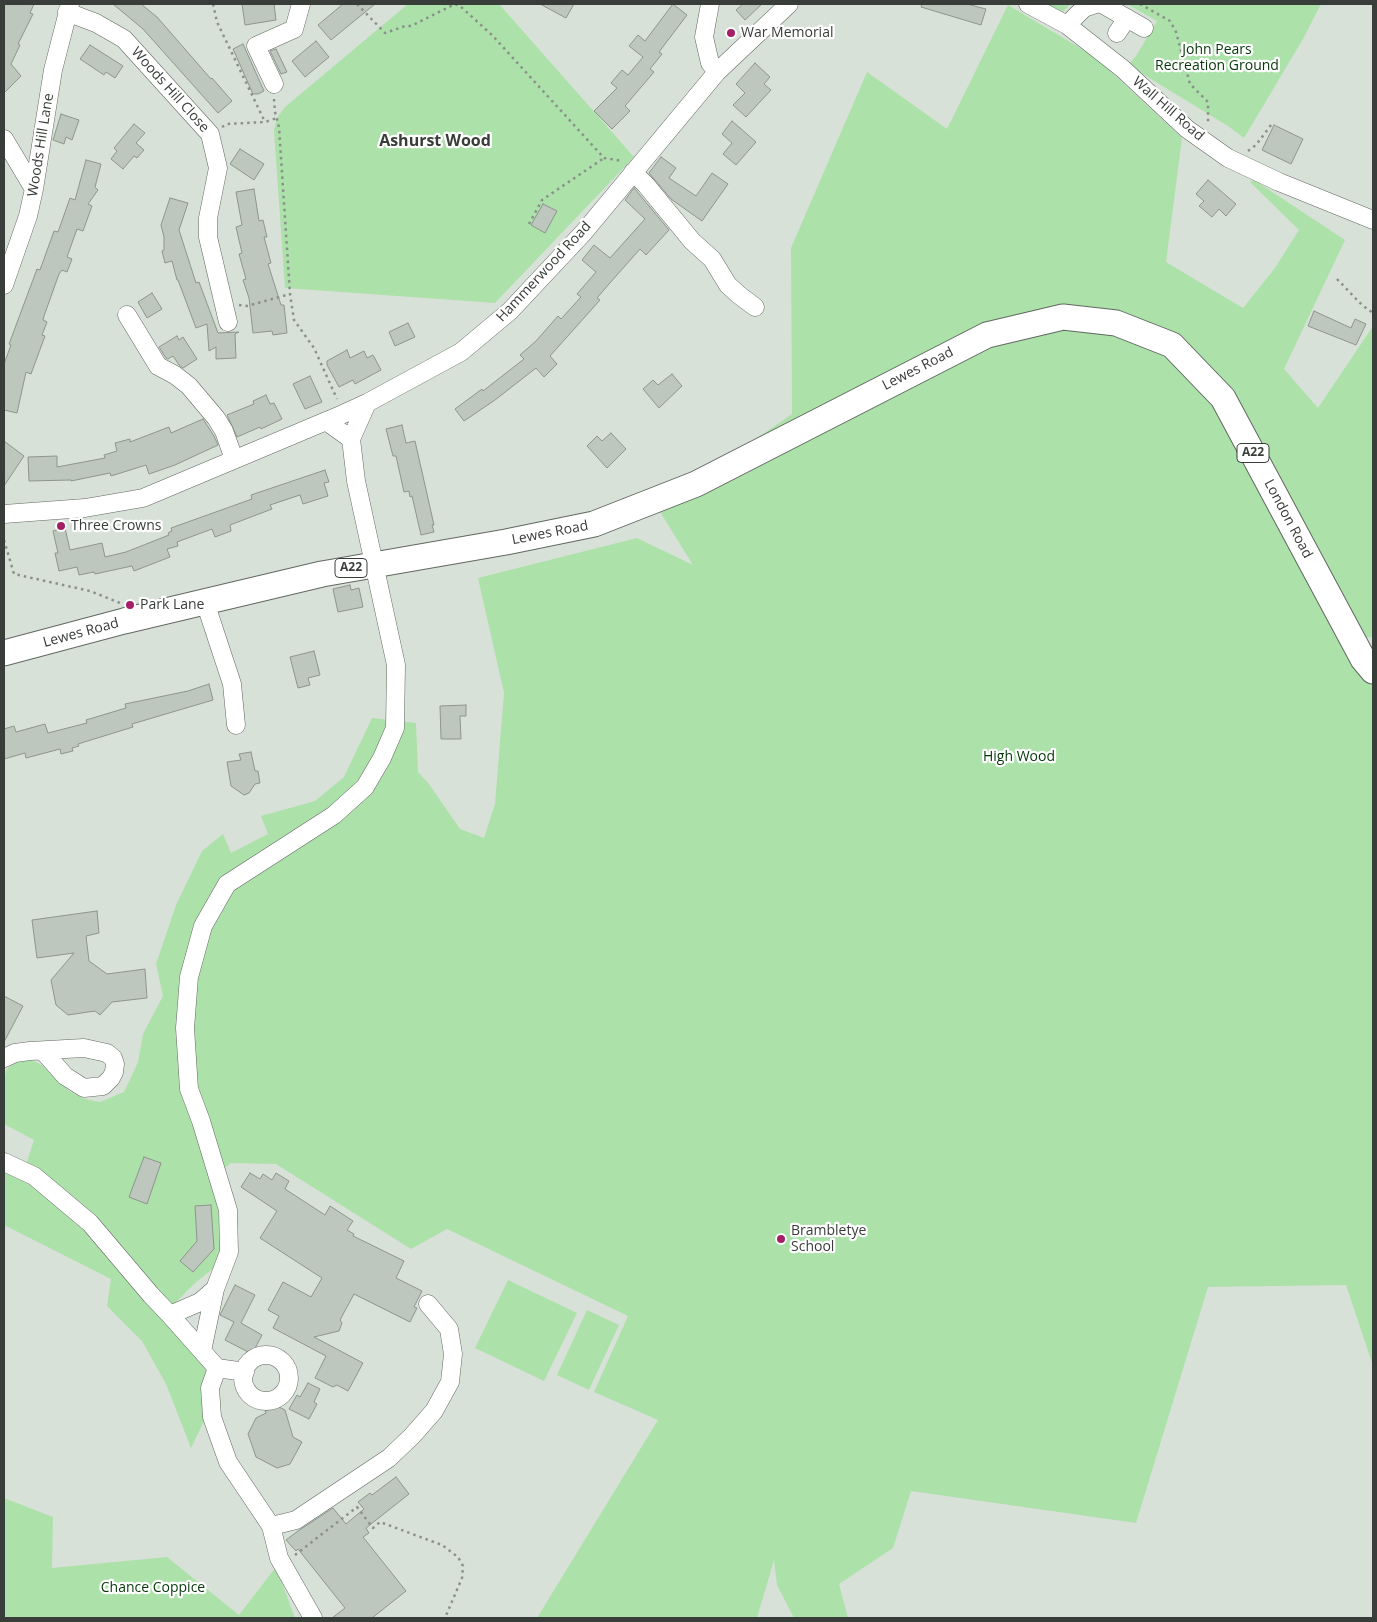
<!DOCTYPE html>
<style>
body{margin:0}
#map{position:relative;width:1377px;height:1622px;overflow:hidden;background:#d8e1d8;font-family:"Open Sans",sans-serif}
canvas{display:block}
.frame{position:absolute;inset:0;border:5px solid #393d39;pointer-events:none}
</style>
<div id="map">
<canvas width="1377" height="1622"></canvas>
<div class="frame"></div>
</div>
<script>
const c = document.querySelector('canvas').getContext('2d');
c.lineJoin = 'round';
function fill(path, color) {
  c.fillStyle = color;
  c.fill(path, 'evenodd');
}
function shape(rows) {
  const path = new Path2D();
  for (const r of rows) {
    if (r.length === 3) {
      path.moveTo(r[0] + r[2], r[1]);
      path.arc(r[0], r[1], r[2], 0, 2 * Math.PI);
      continue;
    }
    path.moveTo(r[0], r[1]);
    for (let i = 2; i < r.length; i += 2) path.lineTo(r[i], r[i + 1]);
  }
  return path;
}
function strokePath(path, color, width, dash) {
  c.strokeStyle = color;
  c.lineWidth = width;
  c.lineCap = dash ? 'butt' : 'round';
  c.setLineDash(dash || []);
  c.stroke(path);
}
function drawText(font, color, halo, rows, align = 'center') {
  c.font = font + ' "Open Sans",sans-serif';
  c.lineWidth = 4.5;
  c.setLineDash([]);
  c.textBaseline = 'middle';
  c.strokeStyle = halo;
  c.fillStyle = color;
  for (const [text, x, y, turn = 0] of rows) {
    c.save();
    c.translate(x, y);
    c.rotate((+turn || 0) * Math.PI / 180);
    c.textAlign = isNaN(turn) ? turn : align;
    if (halo) c.strokeText(text, 0, 0);
    c.fillText(text, 0, 0);
    c.restore();
  }
}
fill(shape([
 [408,4,499,4,634,157,495,303,285,288,274,130,277,118,285,107],
 [1041,4,1070,4,1061,14],
 [1127,4,1321,4,1303,39,1244,138,1228,126,1128,65,1136,56,1157,21],
 [1008,5,1095,57,1182,138,1166,262,1243,308,1275,268,1299,230,1250,182,1254,180,1345,240,1284,369,1318,408,1373,326,1373,637,1361,638,1373,676,1373,1366,1346,1285,1208,1287,1136,1523,911,1491,893,1548,839,1584,848,1618,794,1618,777,1585,774,1560,757,1618,537,1618,658,1420,594,1392,628,1316,447,1229,411,1249,276,1164,231,1163,212,1179,224,1244,215,1267,195,1283,162,1316,207,1368,202,1391,206,1417,191,1448,166,1384,142,1341,107,1306,111,1279,4,1225,4,1172,21,1180,34,1140,4,1124,4,1084,6,1070,15,1061,29,1059,42,1065,69,1091,85,1099,100,1102,124,1092,138,1062,143,1034,163,996,156,964,176,905,202,851,223,834,231,853,268,834,261,816,315,801,344,777,372,718,416,723,418,772,429,784,460,829,484,838,495,804,504,693,478,578,637,538,693,565,657,507,792,414,791,248,867,72,947,129],
 [508,1280,577,1313,544,1381,475,1348],
 [587,1310,619,1325,589,1390,557,1375],
 [4,1498,53,1517,52,1568,167,1557,239,1615,276,1567,295,1618,4,1618]
]), '#ace1aa');
const building = shape([
 [4,4,34,4,30,13,33,14,18,44,20,45,11,64,21,76,4,93,4,4],
 [113,4,141,4,157,17,211,79,212,78,232,101,218,113,143,29,113,4],
 [242,4,274,4,276,20,245,25,242,4],
 [343,4,375,4,331,40,318,25,343,4],
 [540,4,574,4,566,18,540,4],
 [673,4,687,15,659,52,662,54,650,69,654,72,625,106,630,111,612,129,594,111,617,88,611,83,622,70,628,75,643,57,629,46,638,35,645,41,673,4],
 [743,4,762,4,745,20,736,10,743,4],
 [922,4,967,4,986,9,981,25,921,7,922,4],
 [316,41,329,57,305,77,292,61,316,41],
 [243,44,264,91,258,94,253,94,233,49,243,44],
 [90,45,123,66,115,78,106,72,104,75,80,59,90,45],
 [276,49,287,72,281,74,270,51,276,49],
 [755,63,770,77,764,84,771,90,746,117,733,105,745,93,736,84,755,63],
 [61,114,79,120,72,140,66,137,64,144,53,140,61,114],
 [732,121,756,142,736,165,723,154,732,143,722,134,732,121],
 [134,124,145,133,136,143,144,150,137,158,134,156,123,169,111,159,117,151,114,148,134,124],
 [1274,125,1303,139,1291,164,1262,150,1274,125],
 [240,149,264,164,254,180,230,164,240,149],
 [661,157,676,168,669,178,696,196,712,173,728,184,702,221,671,199,649,173,661,157],
 [86,160,101,164,95,187,98,190,88,204,92,206,83,231,77,229,67,257,72,259,67,272,62,270,59,274,44,316,43,320,47,322,42,335,45,336,31,374,26,372,17,413,4,410,4,364,11,345,9,344,37,269,40,270,54,231,58,232,70,198,75,200,86,160],
 [1208,180,1236,204,1226,216,1219,209,1212,217,1199,206,1204,201,1196,194,1208,180],
 [634,188,669,230,646,255,640,249,609,284,597,298,600,300,550,356,557,364,544,377,536,368,495,400,464,421,455,409,482,389,483,391,524,359,520,355,536,341,558,316,561,319,581,297,577,294,596,272,582,260,594,245,610,258,645,219,625,200,634,188],
 [254,189,259,221,263,220,267,237,264,237,271,263,268,264,281,305,284,305,287,333,273,335,272,331,253,333,249,298,243,280,246,279,239,254,242,253,236,227,242,225,236,192,254,189],
 [170,198,188,203,179,230,196,283,199,282,218,333,239,332,235,334,236,358,216,359,216,347,209,351,207,324,196,328,178,280,177,280,172,261,165,263,162,251,164,250,164,237,161,225,170,198],
 [543,204,557,211,545,233,531,225,543,204],
 [152,293,162,309,147,318,138,302,152,293],
 [1314,311,1351,328,1355,319,1366,324,1356,345,1308,326,1314,311],
 [408,323,415,337,395,346,389,332,408,323],
 [177,336,179,340,183,337,197,359,183,368,179,365,173,356,168,359,166,358,159,347,177,336],
 [347,350,350,358,364,351,367,358,373,355,381,370,355,384,353,380,339,387,327,365,327,361,347,350],
 [672,374,682,386,659,408,643,389,653,380,658,385,672,374],
 [310,376,322,402,305,409,293,384,310,376],
 [266,395,270,404,274,403,282,419,261,429,260,427,237,437,227,415,254,404,253,401,266,395],
 [203,419,214,436,218,445,175,465,149,474,146,465,111,476,110,473,71,481,71,480,29,481,28,457,57,456,57,467,105,458,104,455,117,451,115,443,130,439,130,442,169,427,171,433,203,419],
 [402,425,406,443,415,441,434,525,432,525,434,532,421,535,412,496,410,497,409,491,404,492,396,456,393,456,386,429,402,425],
 [611,433,626,449,607,468,587,446,597,436,602,441,611,433],
 [4,441,24,456,4,486,4,441],
 [325,470,329,482,324,483,328,496,303,504,300,495,270,505,272,509,230,525,231,531,215,537,212,529,177,542,178,546,167,549,170,557,134,571,132,566,95,574,94,572,79,575,77,567,59,571,55,553,58,553,53,531,65,528,70,550,102,543,105,557,126,552,169,535,168,533,172,531,171,528,252,499,251,495,325,470],
 [350,585,351,590,359,588,363,607,338,612,333,589,350,585],
 [314,651,320,675,308,678,310,685,298,688,290,657,314,651],
 [209,684,213,700,132,724,133,727,78,744,79,746,72,748,73,751,61,754,60,749,26,758,25,753,4,759,4,729,14,726,16,732,45,724,48,733,87,723,86,720,126,708,125,704,188,691,209,684],
 [466,705,466,716,460,716,461,739,441,739,440,706,466,705],
 [251,752,255,771,258,771,260,783,255,784,249,793,244,795,231,786,227,762,241,760,239,754,251,752],
 [97,911,99,933,86,936,89,961,107,974,145,969,147,998,112,1002,100,1015,95,1011,68,1015,56,1005,51,980,74,953,37,958,32,920,97,911],
 [4,996,23,1006,4,1042,4,996],
 [144,1157,161,1163,147,1204,129,1197,144,1157],
 [250,1173,260,1179,263,1174,272,1180,276,1173,289,1181,285,1189,325,1215,330,1206,353,1221,347,1230,354,1234,353,1236,404,1261,396,1278,422,1291,414,1307,417,1308,410,1322,354,1294,340,1320,342,1323,339,1331,314,1337,363,1363,348,1391,337,1385,333,1387,315,1378,326,1356,273,1328,279,1316,268,1310,283,1282,311,1297,322,1278,260,1238,277,1211,241,1187,250,1173],
 [211,1205,214,1249,193,1272,180,1261,197,1241,195,1206,211,1205],
 [235,1285,255,1295,241,1323,262,1335,252,1354,225,1340,234,1322,220,1315,235,1285],
 [308,1383,320,1389,314,1402,317,1404,309,1419,289,1409,297,1395,300,1397,308,1383],
 [277,1406,285,1410,293,1437,302,1442,290,1464,277,1468,256,1457,248,1434,256,1418,266,1413,265,1411,277,1406],
 [396,1477,409,1494,366,1528,369,1533,363,1537,406,1591,372,1618,332,1618,345,1608,298,1549,296,1551,286,1540,298,1531,333,1508,346,1524,364,1509,358,1502,370,1493,372,1495,396,1477]
]);
fill(building, '#bec7be');
strokePath(building, '#8d958c', 1);
const minor = shape([
 [710,4,704,37,710,63,717,72],
 [1028,4,1067,25,1123,69,1187,129,1228,158,1279,182,1373,220],
 [1102,4,1144,28],
 [67,12,96,23,124,39,210,134,218,168,208,218,208,237,228,322],
 [1067,25,1084,8,1096,4],
 [1117,33,1127,18],
 [274,84,256,46,294,29,301,4],
 [4,139,34,189],
 [633,172,646,185,692,241,712,259,728,285,739,295,755,307],
 [4,285,28,216,34,189,53,70,70,4],
 [127,315,158,366,175,375,189,386,216,418,224,431,234,459],
 [326,421,351,439,367,403],
 [4,514,85,508,143,498,343,414,367,403,461,352,510,311,584,232,717,72,789,4],
 [205,602,232,684,236,725],
 [4,1058,15,1053,30,1051,84,1048,107,1053,113,1058,115,1064,114,1072,111,1078,103,1086,84,1088,65,1076,43,1051],
 [4,1162,34,1176,90,1223,151,1295,170,1315,200,1302,215,1289,229,1252,228,1210,201,1121,189,1089,185,1028,189,977,203,926,227,884,334,815,365,787,382,758,395,728,396,665,356,481,351,439],
 [170,1315,217,1368,245,1372],
 [202,1351,215,1289],
 [266,1378,23],
 [217,1368,210,1388,212,1417,228,1462,271,1526,284,1523,296,1520,389,1458,412,1436,434,1411,450,1382,453,1354,449,1329,428,1304],
 [271,1526,279,1558,313,1618]
]);
const highway = shape([
 [4,653,124,621,322,574,506,542,594,524,696,484,987,335,1063,317,1116,323,1172,345,1223,398,1363,659,1373,671]
]);
strokePath(minor, '#616860', 19);
strokePath(highway, '#616860', 27);
strokePath(shape([
 [213,4,217,22,265,122],
 [357,4,385,33,405,26,411,26,455,4,460,6,492,35,604,158,623,161],
 [1140,4,1170,21,1176,32,1190,84,1208,102,1208,124],
 [274,99,275,112,279,127,290,294,294,320,314,348,337,399],
 [222,127,227,124,265,122,277,118],
 [1248,151,1256,145,1271,125],
 [529,224,542,200,604,158],
 [1337,279,1362,305,1373,313],
 [239,305,247,306,290,294],
 [4,540,14,574,90,591,120,603],
 [295,1555,357,1507,373,1528,380,1522,442,1545,458,1557,463,1566,462,1578,445,1618]
]), '#8a918a', 2.5, [2.5, 4]);
strokePath(minor, '#fff', 18);
strokePath(highway, '#fff', 25);
for (const [x, y, r, color] of [
 [731,33,5,"#a61e67"],
 [61,526,5,"#a61e67"],
 [130,605,5,"#a61e67"],
 [781,1239,5,"#a61e67"]
]) {
  const dot = new Path2D();
  dot.arc(x, y, r, 0, 2 * Math.PI);
  c.fillStyle = color;
  c.fill(dot);
  strokePath(dot, '#fff', 2);
}
for (const [x, y, w] of [
 [1253,453,32],
 [351,568,32]
]) {
  const box = new Path2D();
  box.roundRect(x - w / 2, y - 9.5, w, 19, 4);
  c.fillStyle = '#fff';
  c.fill(box);
  strokePath(box, '#393d39', 1);
}
drawText('bold 12px', '#393d39', null, [
 ["A22",1253,453],
 ["A22",351,568]
]);
drawText('14px', '#393d39', '#fff', [
 ["War Memorial",741,33],
 ["Three Crowns",71,526],
 ["Park Lane",140,605],
 ["Brambletye",791,1231],
 ["School",791,1247]
], 'left');
drawText('14px', '#063709', '#fff', [
 ["John Pears",1217,50],
 ["Recreation Ground",1217,66],
 ["High Wood",1019,757],
 ["Chance Coppice",153,1588]
]);
drawText('14px', '#393d39', '#fff', [
 ["Woods Hill Close",170,90,48],
 ["Wall Hill Road",1168,109,41],
 ["Woods Hill Lane",41,145,-81],
 ["Hammerwood Road",544,272,-47],
 ["Lewes Road",918,369,-27],
 ["London Road",1288,519,62],
 ["Lewes Road",550,533,-11],
 ["Lewes Road",81,633,-15]
]);
drawText('bold 16px', '#393d39', '#fff', [
 ["Ashurst Wood",435,141]
]);
</script>
